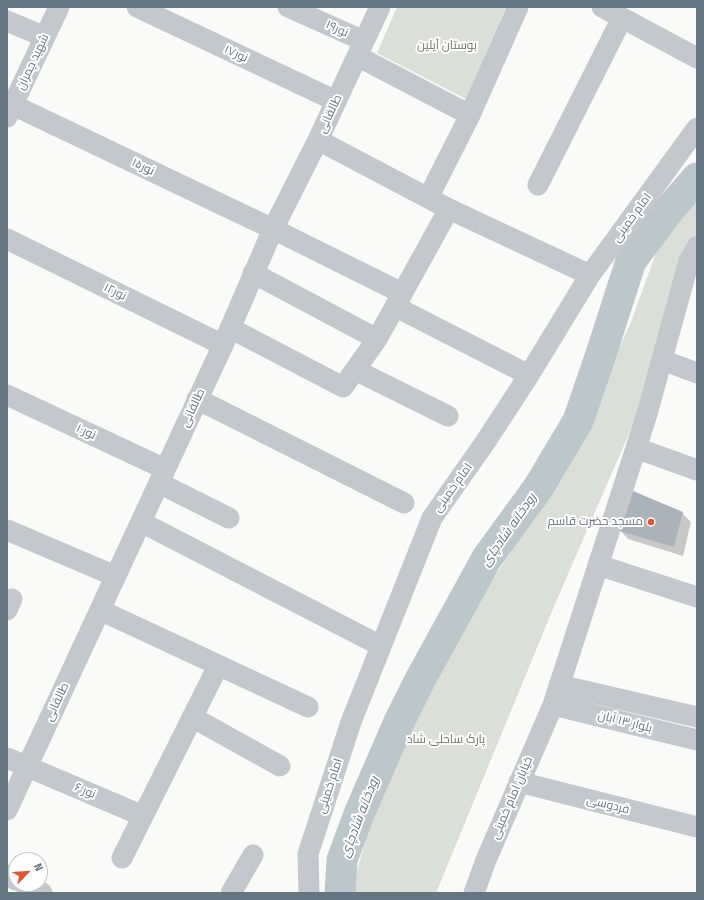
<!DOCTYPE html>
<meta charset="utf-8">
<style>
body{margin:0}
#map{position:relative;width:704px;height:900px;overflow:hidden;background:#fafaf8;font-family:"Fira Sans Condensed",sans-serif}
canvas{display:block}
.frame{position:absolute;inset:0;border:8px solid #657683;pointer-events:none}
.north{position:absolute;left:8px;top:852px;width:40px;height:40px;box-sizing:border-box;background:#fff;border:1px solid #c1c8cd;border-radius:50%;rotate:65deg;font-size:11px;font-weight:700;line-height:16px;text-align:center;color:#657683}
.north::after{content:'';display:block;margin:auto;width:14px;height:18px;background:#e4572e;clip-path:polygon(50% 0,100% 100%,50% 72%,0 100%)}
</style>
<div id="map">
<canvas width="704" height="900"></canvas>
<div class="frame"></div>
<div class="north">N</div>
</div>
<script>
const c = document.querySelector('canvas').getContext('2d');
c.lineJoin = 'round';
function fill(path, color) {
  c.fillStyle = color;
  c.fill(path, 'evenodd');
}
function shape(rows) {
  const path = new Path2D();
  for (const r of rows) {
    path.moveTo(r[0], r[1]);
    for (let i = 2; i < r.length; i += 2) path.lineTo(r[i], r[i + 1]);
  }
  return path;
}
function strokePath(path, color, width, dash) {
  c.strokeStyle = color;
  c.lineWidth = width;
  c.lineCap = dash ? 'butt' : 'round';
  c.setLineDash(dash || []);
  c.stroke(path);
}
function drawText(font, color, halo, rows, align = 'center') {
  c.font = font + ' "Fira Sans Condensed",Cairo,sans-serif';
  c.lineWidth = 4;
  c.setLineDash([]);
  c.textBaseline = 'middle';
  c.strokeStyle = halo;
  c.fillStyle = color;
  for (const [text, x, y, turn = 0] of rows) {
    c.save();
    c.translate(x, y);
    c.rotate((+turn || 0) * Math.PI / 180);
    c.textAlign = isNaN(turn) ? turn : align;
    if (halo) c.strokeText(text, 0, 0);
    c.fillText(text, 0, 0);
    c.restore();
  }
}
fill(shape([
 [397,7,506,7,466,99,377,53],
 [697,186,697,248,651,383,555,604,436,893,352,893,358,867,399,722,421,678,470,615,533,517,597,396,631,322,664,231]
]), '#dadfd7');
fill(shape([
 [682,513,691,522,683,556,628,539,620,530]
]), '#0003');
strokePath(shape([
 [340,893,342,860,359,814,399,722,421,678,487,558,538,488,578,421,600,357,631,261,669,210,697,178]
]), '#bbc7cb', 31);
fill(shape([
 [633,491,683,512,674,547,619,531]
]), '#aab3b9');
strokePath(shape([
 [137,7,336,101],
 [288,7,364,41],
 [602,7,697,58],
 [7,21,45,37],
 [357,56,470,115,518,7],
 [13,105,273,229,402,293],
 [7,117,59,7],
 [318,140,449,209,590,275],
 [538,185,622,18],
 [428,198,470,115],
 [7,239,223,345],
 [253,273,377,339],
 [396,307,529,375],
 [230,328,343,387,377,339,449,209],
 [662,360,697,373],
 [355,370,448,416],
 [7,395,165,469],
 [197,399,404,503],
 [636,448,697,470],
 [159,483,229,518],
 [141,522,381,646],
 [7,530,115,576],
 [598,565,697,597],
 [7,610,12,599],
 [100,610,308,707],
 [559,685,697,717],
 [553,705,697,740],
 [192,717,280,766],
 [7,758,143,816],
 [519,782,697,827],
 [7,810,223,345,273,229,318,140,380,7],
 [122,858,218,666],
 [7,875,16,880],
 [24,884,42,893],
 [231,893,253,855],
 [309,893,308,854,351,722,432,518,486,441,529,375,590,275,697,128],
 [474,893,486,860,553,705,647,414,689,261,697,247]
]), '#c3c8cc', 21);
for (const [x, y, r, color] of [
 [651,522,4,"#e4572e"]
]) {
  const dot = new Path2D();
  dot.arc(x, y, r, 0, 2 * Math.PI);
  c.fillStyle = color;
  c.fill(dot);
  strokePath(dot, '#fff', 1.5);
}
drawText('12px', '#657683', '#fff', [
 ["نور۱۹",337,29,24],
 ["نور۱۷",236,54,25],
 ["شهید چمران",33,62,-65],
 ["طالقانی",330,114,-65],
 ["نور۱۵",143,167,25],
 ["امام خمینی",632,218,-54],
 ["نور۱۲",115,292,26],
 ["طالقانی",193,408,-65],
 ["نور۱۰",86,432,25],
 ["امام خمینی",453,488,-54],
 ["طالقانی",57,702,-65],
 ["بلوار ۱۳ آبان",625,722,14],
 ["امام خمینی",330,786,-72],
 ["نور ۶",85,791,23],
 ["خیابان امام خمینی",512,798,-67],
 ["فردوسی",608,805,14]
]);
drawText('12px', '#687a64', '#fff', [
 ["بوستان آیلین",447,46],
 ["پارک ساحلی شاد",446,740]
]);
drawText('12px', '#657683', '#fff', [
 ["مسجد حضرت قاسم",643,522]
], 'right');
drawText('italic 13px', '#60757c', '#fff', [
 ["رودخانه شادچای",509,530,-55],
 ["رودخانه شادچای",360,817,-69]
]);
</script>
